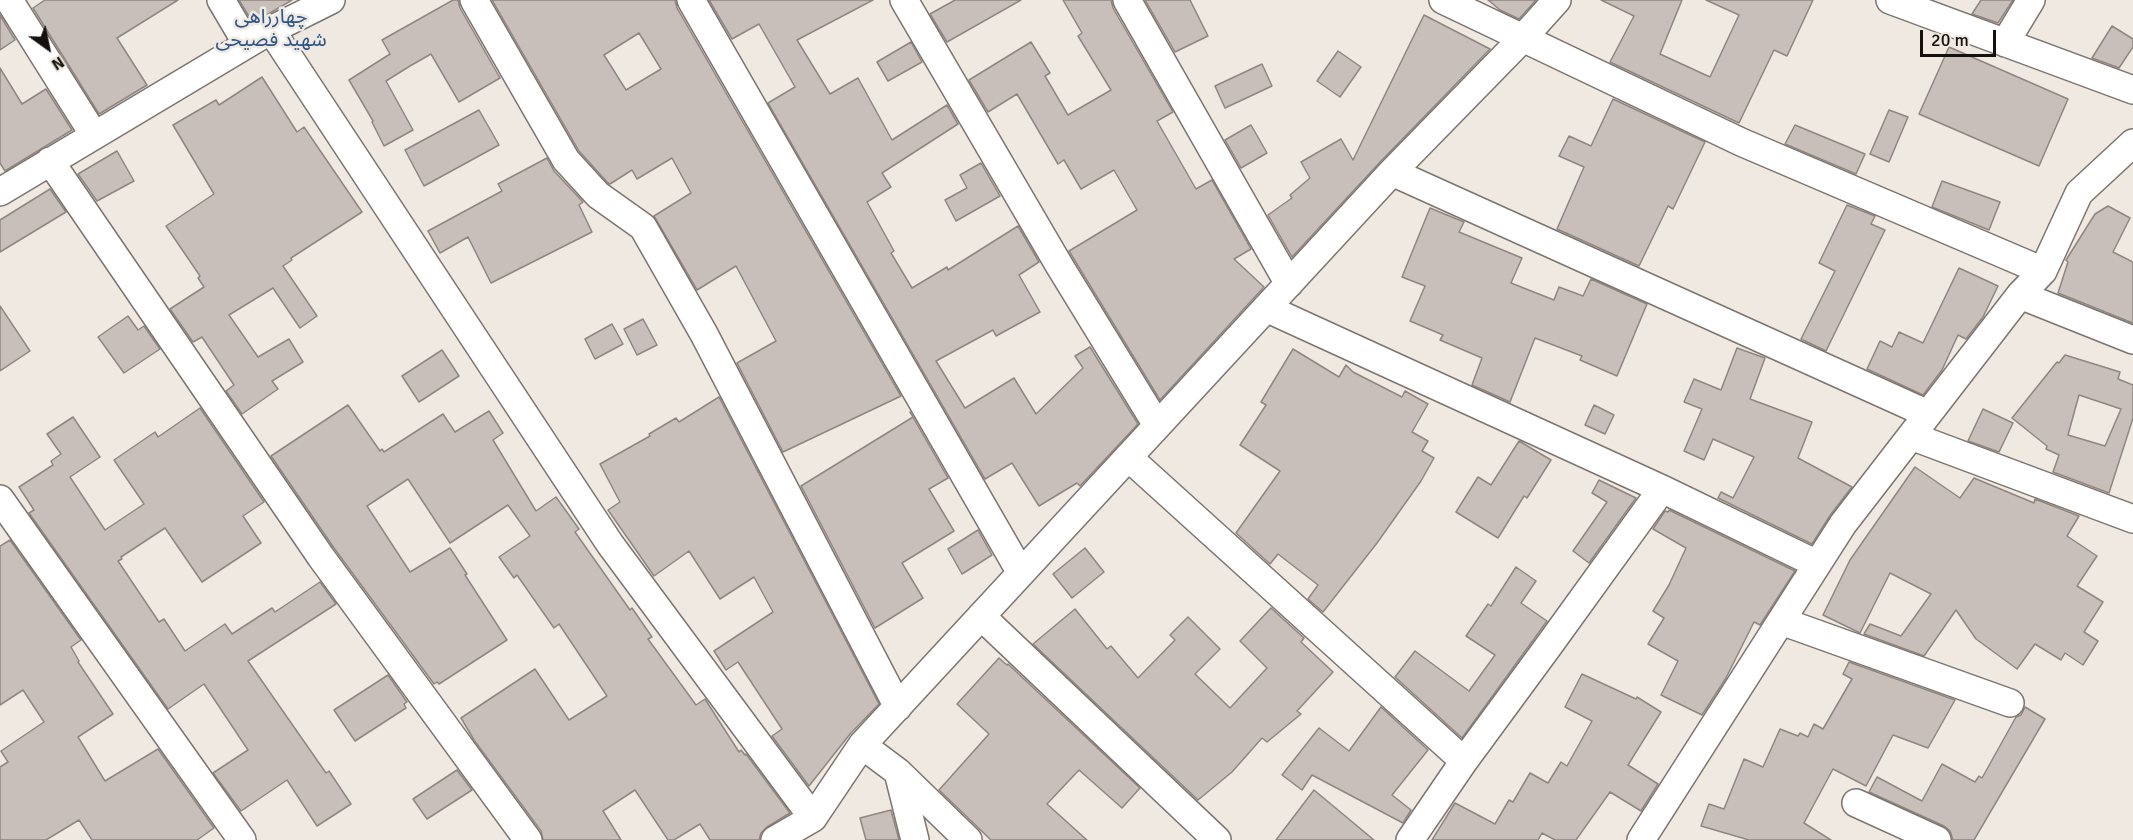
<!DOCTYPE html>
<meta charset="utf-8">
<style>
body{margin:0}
#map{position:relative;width:2133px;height:840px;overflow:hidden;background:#f0e9e1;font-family:Signika,sans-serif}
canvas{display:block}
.north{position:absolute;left:18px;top:18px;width:60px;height:60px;-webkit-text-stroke:4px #f0e9e1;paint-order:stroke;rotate:147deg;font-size:16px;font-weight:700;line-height:24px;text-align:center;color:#14110f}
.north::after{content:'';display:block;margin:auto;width:21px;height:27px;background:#14110f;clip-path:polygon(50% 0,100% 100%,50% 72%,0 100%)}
.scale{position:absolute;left:1920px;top:30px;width:76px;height:27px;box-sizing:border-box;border:3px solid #14110f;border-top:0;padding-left:8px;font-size:18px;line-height:21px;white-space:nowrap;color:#14110f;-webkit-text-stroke:4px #f0e9e1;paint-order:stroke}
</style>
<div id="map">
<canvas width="2133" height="840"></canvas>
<div class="north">N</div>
<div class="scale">20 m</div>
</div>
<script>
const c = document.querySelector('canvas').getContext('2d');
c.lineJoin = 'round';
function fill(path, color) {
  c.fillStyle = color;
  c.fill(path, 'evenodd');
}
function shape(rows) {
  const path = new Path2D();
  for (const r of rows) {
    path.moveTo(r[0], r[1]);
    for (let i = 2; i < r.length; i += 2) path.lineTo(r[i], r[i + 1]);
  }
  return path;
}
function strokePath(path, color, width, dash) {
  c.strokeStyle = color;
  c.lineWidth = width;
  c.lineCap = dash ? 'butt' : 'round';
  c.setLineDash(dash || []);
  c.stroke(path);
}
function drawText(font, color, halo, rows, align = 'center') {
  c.font = font + ' Signika,"Noto Sans Arabic",sans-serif';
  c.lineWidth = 5;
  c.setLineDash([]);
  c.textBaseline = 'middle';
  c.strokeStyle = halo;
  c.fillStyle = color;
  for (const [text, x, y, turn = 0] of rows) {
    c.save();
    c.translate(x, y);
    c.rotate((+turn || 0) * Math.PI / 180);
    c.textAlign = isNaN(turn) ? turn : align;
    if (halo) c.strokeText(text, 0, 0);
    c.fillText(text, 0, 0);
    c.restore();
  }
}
const building = shape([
 [45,0,178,0,117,38,147,85,99,114,33,8,45,0],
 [239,0,292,0,253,23,239,0],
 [453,0,458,0,460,8,500,78,459,102,431,54,410,66,386,81,413,130,384,146,372,122,373,121,349,80,390,54,382,40,453,0],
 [492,0,675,0,677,8,901,396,783,452,737,363,776,341,736,266,697,290,654,216,691,193,672,158,637,179,632,170,610,184,608,183,579,151,492,0],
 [639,33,661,69,626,90,604,55,639,33],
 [709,0,873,0,797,40,830,94,858,78,892,140,947,105,958,124,882,173,891,187,867,202,894,251,891,253,912,288,947,267,948,270,1018,226,1039,262,1019,275,1040,312,996,336,993,330,936,361,965,408,1014,378,1036,414,1083,368,1075,356,1090,347,1138,424,1080,486,1077,483,1039,506,1012,463,985,479,768,103,795,87,759,24,732,39,709,0],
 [955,0,1021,0,947,42,930,14,955,0],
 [1063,0,1111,0,1113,8,1173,112,1157,121,1196,189,1212,180,1251,249,1234,259,1264,287,1160,400,1069,251,1137,210,1114,170,1081,189,1064,160,1058,164,1017,94,988,112,969,80,1031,42,1050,73,1045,76,1068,115,1111,90,1078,36,1082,33,1063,0],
 [1145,0,1190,0,1208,36,1175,52,1145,0],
 [1488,0,1536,0,1519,19,1500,10,1488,0],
 [1601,0,1682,0,1660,54,1710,77,1739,15,1706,0,1813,0,1787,56,1774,50,1739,123,1610,62,1634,16,1601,0],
 [1981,0,2013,0,1998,23,1972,14,1981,0],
 [0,15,15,40,0,50,0,15],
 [1424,15,1490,49,1381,161,1292,257,1268,215,1292,198,1290,195,1310,178,1301,162,1341,139,1353,160,1424,15],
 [2112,26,2133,39,2133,47,2119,68,2092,58,2112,26],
 [911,42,922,62,888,81,877,62,911,42],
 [1949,47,2068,99,2039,166,1919,114,1949,47],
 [1338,51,1361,67,1340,97,1317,81,1338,51],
 [1262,64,1272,86,1225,108,1215,86,1262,64],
 [0,68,22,104,46,89,72,130,5,171,0,163,0,68],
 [262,77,297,132,304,127,362,212,291,258,292,260,283,266,317,316,300,328,273,288,229,315,258,357,289,339,303,362,272,381,278,389,242,414,226,391,234,385,202,337,193,342,170,309,204,287,198,278,200,276,166,226,214,194,173,125,216,100,219,105,262,77],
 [1613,99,1705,142,1673,209,1668,206,1639,266,1557,229,1584,167,1559,156,1569,136,1591,146,1613,99],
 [479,110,499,145,424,186,405,150,479,110],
 [1889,110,1908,117,1889,162,1870,154,1889,110],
 [1251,125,1267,153,1241,168,1225,140,1251,125],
 [1795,125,1865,154,1856,174,1785,144,1795,125],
 [117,151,134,181,97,201,78,174,117,151],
 [547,158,554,171,583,202,579,205,592,232,491,283,468,237,440,253,428,231,502,191,498,184,547,158],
 [981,163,1000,196,956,221,945,200,967,188,960,175,981,163],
 [1942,181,2000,202,1989,230,1932,207,1942,181],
 [50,189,66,212,0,252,0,220,50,189],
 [1847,205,1875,216,1871,224,1885,230,1826,351,1801,339,1835,271,1819,263,1847,205],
 [2108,206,2130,218,2113,252,2133,262,2133,323,2058,293,2068,262,2066,260,2095,214,2108,206],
 [1430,208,1464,222,1459,232,1522,258,1511,283,1554,300,1559,287,1583,296,1591,279,1647,304,1617,376,1580,360,1582,356,1535,338,1510,402,1472,385,1482,358,1440,340,1443,335,1410,321,1425,286,1402,277,1430,208],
 [1959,268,1998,286,1983,317,1966,339,1958,335,1942,370,1923,395,1867,369,1880,341,1892,347,1899,332,1923,343,1959,268],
 [0,306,30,351,0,371,0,306],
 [128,316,138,330,144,326,160,349,124,373,98,337,128,316],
 [643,319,657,345,637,355,624,329,643,319],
 [612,324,623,344,595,359,585,339,612,324],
 [1737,348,1765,358,1750,399,1812,422,1798,458,1852,487,1831,514,1812,544,1718,498,1721,492,1733,498,1754,457,1713,439,1704,460,1684,451,1702,409,1684,402,1694,379,1721,390,1737,348],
 [1293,349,1339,377,1346,365,1353,372,1402,397,1405,391,1428,404,1412,432,1428,441,1422,451,1434,458,1421,481,1377,543,1323,612,1308,599,1318,585,1278,554,1270,564,1236,533,1280,471,1240,445,1266,405,1261,402,1293,349],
 [442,350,459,376,419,402,402,376,442,350],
 [2065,355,2120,372,2118,379,2133,385,2133,418,2109,493,2053,472,2059,455,2046,449,2047,446,2012,418,2057,362,2059,363,2065,355],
 [2079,395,2121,409,2105,446,2068,435,2079,395],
 [719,397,879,704,850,734,809,786,772,736,782,729,738,662,726,670,714,651,773,612,754,577,720,599,689,551,654,576,608,510,620,502,600,464,650,436,649,434,676,418,679,422,719,397],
 [348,405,380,451,382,449,384,452,443,414,455,432,489,411,503,433,493,440,536,511,556,497,579,529,575,532,630,610,632,608,652,637,648,639,696,705,705,699,739,752,741,750,745,755,746,754,790,813,767,827,761,833,759,840,710,840,700,824,674,840,668,840,635,790,603,811,621,840,543,840,541,831,474,740,461,718,535,669,569,720,607,696,559,624,554,628,517,575,514,578,499,557,530,536,508,505,450,543,408,479,367,506,410,572,450,548,467,574,465,575,507,640,439,684,437,682,434,684,334,548,271,456,348,405],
 [1594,405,1614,415,1605,434,1585,425,1594,405],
 [200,408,264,502,243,516,261,543,202,582,165,528,121,557,122,559,118,561,159,622,164,619,185,651,225,624,232,634,272,608,275,612,320,582,336,604,248,661,326,773,329,771,351,804,317,826,287,780,241,811,213,773,248,750,204,684,168,709,29,513,34,510,19,487,53,465,51,461,61,454,47,434,73,417,100,457,70,477,105,530,144,504,114,460,155,432,158,437,200,408],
 [1983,409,2013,423,1999,452,1968,441,1983,409],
 [910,412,948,478,929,489,954,531,902,563,923,598,875,628,801,486,913,417,910,412],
 [1519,441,1551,460,1527,498,1524,496,1498,538,1456,512,1478,477,1491,485,1519,441],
 [1915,467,1960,498,1974,478,2034,503,2035,499,2079,516,2067,536,2097,556,2077,586,2103,602,2084,632,2098,641,2083,665,2065,653,2061,660,2035,644,2017,669,1976,639,1956,610,1924,656,1864,634,1870,624,1901,636,1931,594,1890,573,1860,633,1823,615,1850,560,1915,467],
 [1599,480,1636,498,1589,563,1573,551,1607,502,1592,493,1599,480],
 [1669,510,1795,571,1760,625,1754,622,1726,678,1702,715,1661,695,1678,661,1648,644,1664,618,1653,611,1669,585,1686,548,1653,529,1665,511,1668,512,1669,510],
 [978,530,992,555,962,574,948,549,978,530],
 [10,540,81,640,71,647,79,661,78,662,113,714,78,737,105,781,158,749,214,828,197,840,92,840,79,820,46,840,0,840,0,767,8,762,1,751,44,722,23,690,0,705,0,546,10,540],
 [1085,548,1104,572,1072,598,1053,574,1085,548],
 [1516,567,1536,581,1521,603,1547,621,1462,738,1395,677,1415,651,1469,691,1495,655,1466,636,1488,604,1491,606,1516,567],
 [1271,608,1304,638,1301,642,1333,672,1297,711,1301,714,1267,742,1262,738,1232,772,1198,800,1033,644,1075,609,1107,649,1111,646,1138,678,1175,640,1170,635,1188,617,1220,649,1195,674,1230,708,1267,668,1240,641,1271,608],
 [999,658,1007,665,1008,664,1140,788,1122,808,1079,770,1047,804,1087,840,991,840,939,790,989,734,957,704,999,658],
 [1849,662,1955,700,1928,748,1893,735,1866,786,1833,769,1804,823,1831,840,1749,840,1701,826,1709,804,1724,809,1744,759,1763,767,1780,729,1798,736,1800,733,1808,737,1814,724,1823,729,1852,679,1843,674,1849,662],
 [1582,674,1636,699,1637,697,1661,712,1628,765,1658,784,1641,811,1610,792,1576,840,1555,840,1542,833,1538,840,1432,840,1455,803,1495,824,1509,800,1513,802,1530,773,1548,783,1561,762,1567,766,1592,721,1565,707,1582,674],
 [388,675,407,702,404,704,406,708,355,741,334,710,388,675],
 [1381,707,1428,750,1392,795,1411,810,1403,823,1312,775,1302,790,1282,775,1319,728,1349,751,1381,707],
 [2025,707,2045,719,1974,840,1953,840,1950,831,1944,826,1869,792,1877,777,1922,801,1942,764,1975,782,1979,776,1982,778,2016,717,2021,715,2025,707],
 [457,770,472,790,427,819,413,799,457,770],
 [1314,790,1374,840,1276,840,1314,790],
 [891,810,899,840,866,840,860,818,891,810]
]);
fill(building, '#c9bfba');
strokePath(building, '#8f8681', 1.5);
const minor = shape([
 [9,0,94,135],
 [221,0,247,44],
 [474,0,566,160,598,195,643,227,704,334,898,707],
 [691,0,1021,573],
 [904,0,1059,265,1157,425],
 [1127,0,1289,284],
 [1443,0,1741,142,2043,271],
 [1890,0,2133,90],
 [271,30,610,544,813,818],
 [2005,43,2031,0],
 [50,161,321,557,528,840],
 [1392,172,1928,414],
 [0,192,271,30,331,0],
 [2020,295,2133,340],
 [1266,308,1662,489,1817,564],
 [1911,436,2133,519],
 [1128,457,1464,761],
 [0,499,242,840],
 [981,616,1217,840],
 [1781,621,2010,703],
 [862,745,898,772,915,840],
 [898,772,968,840],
 [1856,803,1937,840],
 [775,840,813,818,862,745,1392,172,1522,39,1557,0],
 [1410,840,1464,761,1550,644,1662,489],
 [1641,840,1843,524,2020,295,2043,271,2079,193,2133,143]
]);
strokePath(minor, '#7c756f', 30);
strokePath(minor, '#fff', 27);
drawText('20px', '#2a568b', '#f0e9e1', [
 ["چهارراهی",271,18],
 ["شهید فصیحی",271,41]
]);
</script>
